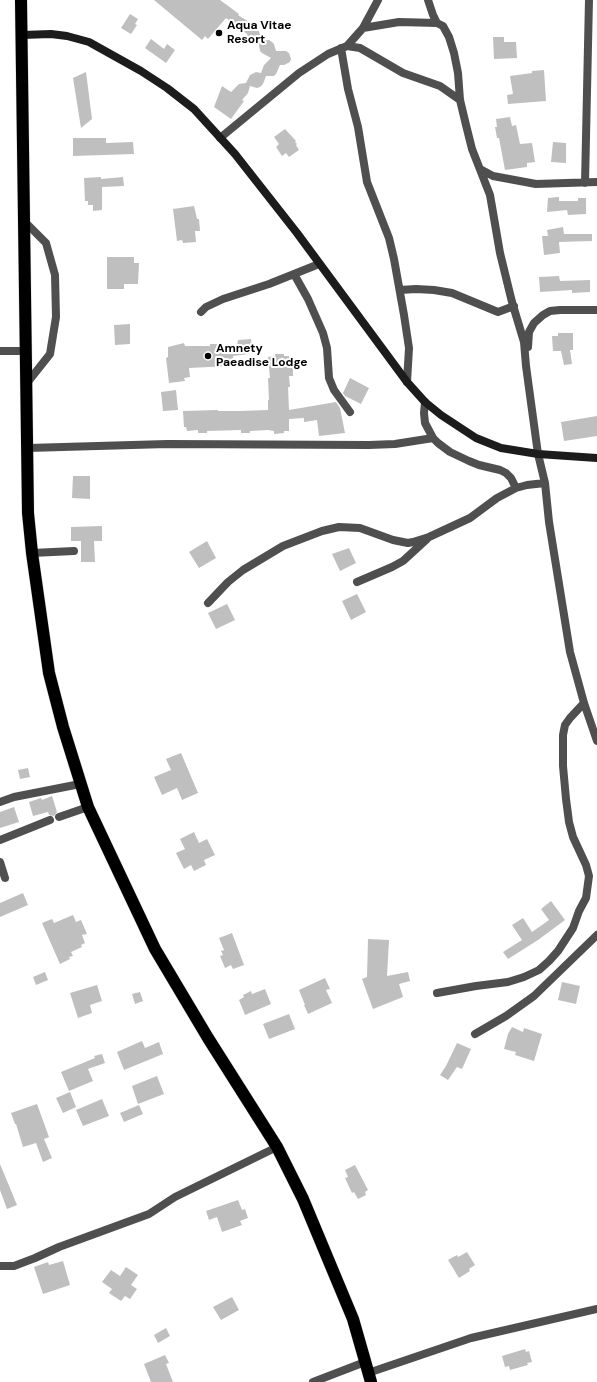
<!DOCTYPE html>
<style>
body{margin:0}
canvas{display:block;background:#fff}
</style>
<canvas width="597" height="1382"></canvas>
<script>
const c = document.querySelector('canvas').getContext('2d');
c.lineJoin = 'round';
function fill(path, color) {
  c.fillStyle = color;
  c.fill(path, 'evenodd');
}
function shape(rows) {
  const path = new Path2D();
  for (const r of rows) {
    path.moveTo(r[0], r[1]);
    for (let i = 2; i < r.length; i += 2) path.lineTo(r[i], r[i + 1]);
  }
  return path;
}
function strokePath(path, color, width, dash) {
  c.strokeStyle = color;
  c.lineWidth = width;
  c.lineCap = dash ? 'butt' : 'round';
  c.setLineDash(dash || []);
  c.stroke(path);
}
function drawText(font, color, halo, rows, align = 'center') {
  c.font = font + ' "DM Sans",sans-serif';
  c.lineWidth = 4;
  c.setLineDash([]);
  c.textBaseline = 'middle';
  c.strokeStyle = halo;
  c.fillStyle = color;
  for (const [text, x, y, turn = 0] of rows) {
    c.save();
    c.translate(x, y);
    c.rotate((+turn || 0) * Math.PI / 180);
    c.textAlign = isNaN(turn) ? turn : align;
    if (halo) c.strokeText(text, 0, 0);
    c.fillText(text, 0, 0);
    c.restore();
  }
}
fill(shape([
 [154,0,220,0,239,14,238,15,257,27,262,39,249,39,247,34,226,18,208,39,205,36,202,40],
 [130,14,138,19,135,24,137,25,131,34,121,28],
 [493,37,504,37,504,42,516,42,517,58,494,59],
 [151,39,164,49,167,44,175,50,166,63,145,48],
 [258,40,269,40,272,42,274,44,276,51,286,51,289,53,291,59,290,62,284,65,280,65,276,74,274,76,266,76,263,84,260,87,257,88,250,86,248,93,242,100,244,101,231,119,214,107,222,86,231,92,239,84,246,83,250,75,256,72,261,73,264,65,271,58,262,53,260,51],
 [544,70,546,101,508,104,507,95,513,94,510,76,532,73,532,71],
 [86,72,92,119,81,128,73,78],
 [510,117,512,126,516,125,520,144,532,143,535,162,527,163,527,167,505,170,499,138,497,138,495,127,497,127,496,119],
 [285,129,296,141,295,142,297,144,296,145,299,150,289,157,286,153,282,156,276,147,279,144,274,137],
 [73,138,106,138,106,143,133,142,134,154,73,156],
 [553,142,566,143,566,163,551,162],
 [101,177,101,179,123,177,124,186,102,187,102,210,93,211,93,205,88,205,88,201,85,201,84,178],
 [559,197,559,201,578,201,578,198,586,198,586,214,568,215,567,210,547,212,548,198],
 [194,206,197,219,199,219,200,231,195,231,196,242,183,243,182,240,177,241,173,209],
 [563,227,564,234,592,234,592,241,559,242,560,253,544,255,542,236,548,236,547,230],
 [107,257,134,257,134,263,139,263,138,284,124,284,124,289,107,289],
 [559,276,560,281,590,280,590,292,572,293,572,290,540,292,539,277],
 [130,324,130,344,115,345,114,325],
 [558,333,573,333,573,350,570,350,572,364,564,365,561,351,553,351,552,336,558,336],
 [251,339,252,348,248,348,249,354,233,356,233,361,230,361,230,366,189,368,190,377,184,378,185,381,169,383,166,358,168,357,168,347,184,343,185,346,210,346,210,344,220,344,220,346,237,346,238,340],
 [275,354,284,354,284,356,289,356,290,367,293,367,293,376,289,376,290,387,288,387,289,410,336,402,340,408,345,433,319,436,317,420,304,422,304,418,289,419,289,431,284,431,284,433,274,434,274,431,268,430,250,431,250,433,241,433,241,430,207,431,207,433,198,433,198,430,187,431,186,427,184,427,183,411,218,410,218,411,239,411,268,410,268,400,269,400,268,378,270,378,268,357,275,356],
 [350,378,369,388,361,404,345,396,343,393],
 [176,390,178,410,163,411,161,392],
 [597,416,597,436,564,441,561,422],
 [73,476,90,476,90,499,72,498],
 [102,526,102,541,94,541,95,562,81,562,81,541,71,541,71,527],
 [207,541,216,558,199,568,189,552],
 [349,548,356,563,340,571,332,554],
 [357,594,366,612,351,620,342,601],
 [227,604,235,620,216,629,208,613],
 [181,753,198,793,182,800,177,788,162,795,154,777,171,770,166,759],
 [28,768,30,777,20,779,18,770],
 [52,796,57,812,54,816,49,815,48,812,33,816,29,802,41,798,42,800],
 [14,807,19,822,0,828,0,812],
 [194,832,199,843,207,839,215,855,204,860,206,865,194,871,191,865,184,869,176,853,185,849,180,839],
 [23,893,28,905,0,917,0,903],
 [551,901,565,920,538,940,508,959,503,952,522,940,512,925,523,918,532,932,549,920,541,909],
 [73,915,76,922,81,920,87,934,82,935,85,943,81,945,82,947,71,952,73,956,69,957,70,959,60,964,42,923,52,919,54,923],
 [232,933,244,965,233,969,231,965,225,968,220,956,223,955,221,951,224,950,219,938],
 [368,939,389,940,387,976,408,972,410,981,399,984,403,997,373,1009,362,979,367,977],
 [45,972,48,980,36,985,33,977],
 [325,978,330,989,326,990,332,1003,308,1014,304,1005,305,1005,299,990],
 [562,982,580,986,576,1004,558,1000],
 [97,985,102,1001,90,1005,92,1013,78,1018,70,993],
 [265,989,271,1004,245,1015,239,1000,244,997,243,995,251,991,252,994],
 [140,992,143,1001,135,1004,132,994],
 [289,1014,295,1029,269,1039,263,1024],
 [512,1027,523,1032,524,1028,542,1034,534,1061,515,1055,516,1052,504,1049,508,1034],
 [142,1041,145,1048,159,1042,163,1054,124,1070,117,1052],
 [457,1043,471,1049,462,1069,457,1067,448,1080,440,1075,446,1066],
 [102,1054,105,1063,88,1069,93,1081,69,1091,61,1072,95,1058,94,1056],
 [157,1076,164,1094,138,1104,132,1086],
 [70,1092,76,1107,63,1113,56,1098],
 [102,1099,109,1116,83,1126,76,1110],
 [37,1104,49,1137,44,1139,52,1158,43,1162,36,1143,23,1147,16,1124,15,1124,11,1113],
 [139,1105,143,1114,124,1122,120,1113],
 [0,1164,17,1205,7,1209,0,1190],
 [355,1165,368,1190,365,1192,366,1195,358,1199,354,1192,352,1193,345,1178,348,1177,345,1170],
 [238,1200,242,1210,245,1209,248,1218,240,1221,242,1225,222,1232,217,1217,209,1220,206,1211],
 [467,1252,475,1265,469,1269,470,1271,459,1278,448,1260,457,1255,458,1257],
 [63,1261,70,1285,43,1294,34,1267,48,1262,49,1265],
 [126,1267,138,1275,131,1285,137,1289,130,1299,125,1296,121,1301,109,1293,112,1289,102,1282,111,1270,120,1276],
 [232,1297,239,1310,221,1320,213,1307],
 [166,1328,170,1336,158,1343,154,1335],
 [525,1349,526,1352,529,1351,532,1362,527,1363,528,1365,510,1370,509,1366,505,1367,502,1356],
 [165,1355,169,1363,166,1364,173,1382,151,1382,144,1364]
]), '#bfbfbf');
const highway = shape([
 [21,0,28,513,32,553,49,673,63,727,88,807,155,949,208,1038,277,1147,303,1199,353,1319,371,1382]
]);
strokePath(highway, '#dbdbdb', 13);
strokePath(shape([
 [428,0,433,15,437,23,443,26,449,37,454,53,458,73,460,100,466,125,472,149,490,195,500,253,512,302,524,342,526,366,538,454,545,483,549,522,570,652,584,703,597,741],
 [363,28,378,0],
 [347,46,363,28,399,22,437,23],
 [341,48,348,89,358,127,367,182,389,238,394,259,404,315,409,348,407,382],
 [220,138,299,73,328,54,347,46,360,48,403,73,440,86,460,100],
 [480,169,493,176,536,184,597,182],
 [585,183,589,0],
 [24,221,46,243,55,275,56,317,50,354,27,383],
 [294,274,308,299,323,333,327,348,329,378,334,390,350,412],
 [400,290,416,289,434,290,452,293,498,312,514,306],
 [201,312,206,307,223,299,269,284,319,264],
 [528,347,529,332,534,323,543,315,550,311,560,310,597,310],
 [0,351,27,351],
 [425,402,424,413,425,423,433,438,438,443,450,452,469,461,479,465,500,470,506,473,511,478,516,488],
 [28,448,167,444,369,445,395,444,433,438],
 [32,553,74,551],
 [357,582,392,567,403,561,427,539],
 [208,603,228,582,243,570,283,546,322,531,339,527,360,528,393,540,408,543,413,542,429,537,470,518,497,498,516,488,527,485,545,483],
 [0,802,14,797,80,784],
 [59,817,88,807],
 [0,840,50,820],
 [0,862,5,878],
 [437,993,476,986,508,982,524,977,539,970,549,961,558,951,573,928,579,911,586,898,589,876,586,865,573,837,569,822,566,799,563,766,563,735,565,725,570,718,584,703],
 [475,1034,506,1016,534,996,597,935],
 [0,1266,14,1266,35,1258,59,1247,149,1214,175,1197,277,1147],
 [368,1373,471,1338,597,1309],
 [313,1382,365,1362]
]), '#4f4f4f', 8);
strokePath(shape([
 [22,35,51,34,67,36,89,42,141,71,167,88,194,109,235,154,297,233,407,382,425,402,441,415,476,438,501,448,538,454,597,458]
]), '#1c1c1c', 8);
strokePath(highway, '#000', 12);
for (const [x, y, r, color] of [
 [219,33,4,"#000"],
 [208,356,4,"#000"]
]) {
  const dot = new Path2D();
  dot.arc(x, y, r, 0, 2 * Math.PI);
  c.fillStyle = color;
  c.fill(dot);
  strokePath(dot, '#fff', 1.5);
}
drawText('bold 12px', '#000', '#fff', [
 ["Aqua Vitae",227,26],
 ["Resort",227,40],
 ["Amnety",216,349],
 ["Paeadise Lodge",216,363]
], 'left');
</script>
